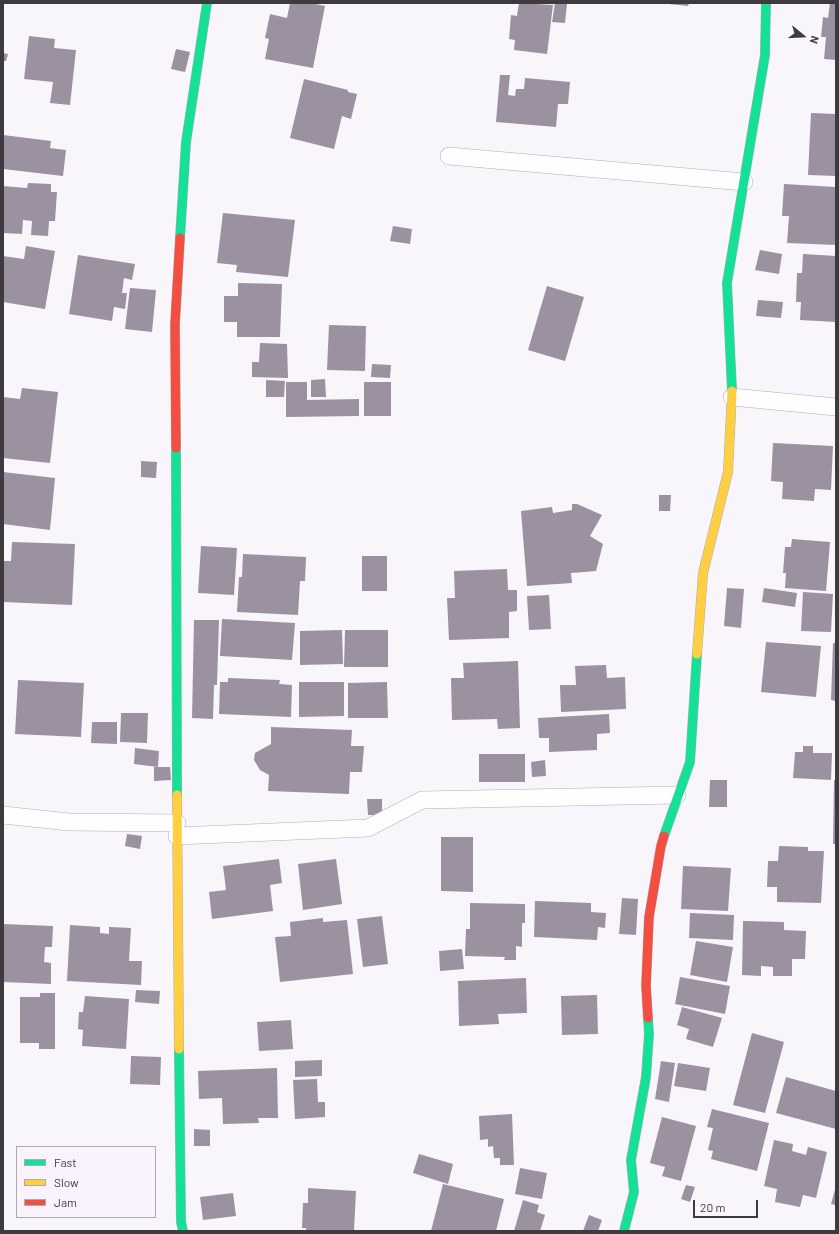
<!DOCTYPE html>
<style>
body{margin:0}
#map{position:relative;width:839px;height:1234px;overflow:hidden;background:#f9f6fb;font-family:Barlow,sans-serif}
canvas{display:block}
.frame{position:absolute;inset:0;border:4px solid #3e3b40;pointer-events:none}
.legend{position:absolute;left:16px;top:1146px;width:140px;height:72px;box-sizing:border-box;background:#faf3fe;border:1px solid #afa9b2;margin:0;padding:5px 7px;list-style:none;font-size:12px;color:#3e3b40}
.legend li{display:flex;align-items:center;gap:8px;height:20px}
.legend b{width:20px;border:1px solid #afa9b2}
.north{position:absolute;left:783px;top:16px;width:40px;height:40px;-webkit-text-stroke:3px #faf3fe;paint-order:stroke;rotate:108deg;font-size:11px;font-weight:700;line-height:16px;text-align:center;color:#3e3b40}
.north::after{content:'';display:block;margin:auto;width:14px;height:18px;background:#3e3b40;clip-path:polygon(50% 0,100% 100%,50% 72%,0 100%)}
.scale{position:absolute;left:693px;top:1200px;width:65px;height:18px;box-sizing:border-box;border:2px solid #3e3b40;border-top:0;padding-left:5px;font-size:12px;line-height:14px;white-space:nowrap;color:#3e3b40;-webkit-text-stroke:3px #faf3fe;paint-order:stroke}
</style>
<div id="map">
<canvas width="839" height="1234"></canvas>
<div class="frame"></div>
<ul class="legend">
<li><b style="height:5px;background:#16e098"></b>Fast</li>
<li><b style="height:5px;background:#ffcf43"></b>Slow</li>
<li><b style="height:5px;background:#f24e42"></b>Jam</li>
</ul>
<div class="north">N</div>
<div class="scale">20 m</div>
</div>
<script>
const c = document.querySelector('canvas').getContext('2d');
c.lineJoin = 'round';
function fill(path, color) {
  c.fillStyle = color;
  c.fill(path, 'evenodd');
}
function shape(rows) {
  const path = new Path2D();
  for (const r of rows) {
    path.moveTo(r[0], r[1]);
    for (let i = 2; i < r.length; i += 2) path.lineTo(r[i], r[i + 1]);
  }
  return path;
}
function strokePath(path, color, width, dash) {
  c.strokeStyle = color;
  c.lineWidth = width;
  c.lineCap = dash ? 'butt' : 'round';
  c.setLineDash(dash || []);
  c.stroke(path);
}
fill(shape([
 [290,3,311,3,325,6,313,68,265,59,269,39,265,38,270,14,287,18],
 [519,3,553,5,547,54,514,50,515,40,509,39,511,15,517,16],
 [555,3,567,4,565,23,552,22],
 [659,3,689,3,688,6],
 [830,3,836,3,836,60,824,59,826,37,821,37,823,17,828,18],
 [29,36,55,39,54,48,76,50,70,105,50,103,53,82,24,79],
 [176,49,190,52,185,72,171,69],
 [3,53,8,54,6,61,3,61],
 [500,75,510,75,508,95,515,96,516,89,524,89,525,78,570,82,568,104,558,104,556,127,496,122],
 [304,79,348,90,348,92,357,94,351,119,342,116,334,149,290,138],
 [811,113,836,114,836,176,808,175],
 [3,135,51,141,50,148,66,150,63,176,3,169],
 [28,183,51,184,51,192,57,192,55,221,49,221,48,236,31,235,32,221,23,220,22,234,3,233,3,186,27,188],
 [784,184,836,187,836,245,787,243,789,216,782,216],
 [223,213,295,220,288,277,236,272,237,265,217,263],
 [393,226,412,229,410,244,390,241],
 [26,246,55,251,45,309,3,302,3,256,24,259],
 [760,250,782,254,779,274,755,270],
 [803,254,836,256,836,322,800,320,801,302,796,302,797,273,802,273],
 [78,255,135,264,132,280,124,278,122,293,127,293,125,309,114,307,112,321,69,314],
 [238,283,282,284,280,337,237,337,237,322,224,322,224,296,238,296],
 [547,286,584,297,565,361,528,350],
 [130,288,156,290,152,332,125,329],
 [758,300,783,302,781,318,756,316],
 [329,325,366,326,365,371,327,370],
 [260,343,287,344,288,378,252,377,252,362,259,362],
 [372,364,391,365,390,378,371,377],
 [325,379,326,397,311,397,311,380],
 [266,380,285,381,284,397,266,397],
 [286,382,307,382,307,400,359,399,359,416,286,417],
 [364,382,391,382,391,416,364,416],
 [22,388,58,392,50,463,3,458,3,397,20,399],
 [773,443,833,446,831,490,815,489,814,501,782,499,783,482,771,481],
 [141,461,157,462,156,478,141,477],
 [3,472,55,478,50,530,3,524],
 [659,495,671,495,670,511,659,511],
 [572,504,577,504,602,515,590,536,603,544,596,571,571,573,572,583,527,586,521,511,552,507,553,513,572,510],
 [792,539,830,542,826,591,785,588,786,573,783,573,785,547,791,547],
 [12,542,75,544,72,605,3,602,3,561,11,561],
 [201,546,237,548,234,595,198,593],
 [243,554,306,557,305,581,300,581,298,615,237,612,239,577,242,577],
 [362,556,387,556,387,591,362,591],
 [507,569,508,590,517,590,517,611,509,612,509,638,449,640,447,598,455,598,454,571],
 [727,588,744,589,741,628,724,626],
 [764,588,797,593,795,607,762,602],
 [803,592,833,594,831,632,801,631],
 [549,595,551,629,529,630,527,596],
 [222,619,295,623,292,660,220,656],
 [194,620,219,620,217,685,214,685,213,719,192,718],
 [342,630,343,664,300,665,300,631],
 [345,630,388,630,388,667,344,667],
 [766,642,821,646,816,697,761,692],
 [833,643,836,643,836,701,831,700],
 [518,661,520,728,498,729,497,719,452,720,451,678,464,678,463,663],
 [606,665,607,678,625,677,626,709,561,712,560,685,576,685,575,666],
 [228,678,280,680,279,684,292,685,291,717,219,714,220,682,228,682],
 [18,680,84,683,81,737,15,734],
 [299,682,344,682,344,716,299,717],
 [387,682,388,718,348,718,348,683],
 [121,713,148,713,147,743,120,742],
 [609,714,610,733,597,734,597,750,549,752,549,738,539,738,538,718],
 [92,722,117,722,117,744,91,743],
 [271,727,352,730,351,746,364,746,362,772,350,772,349,794,268,791,269,775,260,770,254,760,255,753,271,744],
 [803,746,813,746,813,753,832,753,831,780,793,778,795,752,803,752],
 [135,748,159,751,158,767,134,764],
 [479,754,525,754,525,782,479,782],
 [545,760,546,776,532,777,531,762],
 [154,767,170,767,171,780,154,781],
 [710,780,727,780,727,807,709,807],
 [834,780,836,780,836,844,833,844],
 [367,799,382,799,382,815,368,815],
 [127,834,142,836,140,849,125,846],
 [441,837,473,837,473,892,441,891],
 [779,846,808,847,808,851,824,851,821,903,777,902,777,887,767,887,768,861,778,861],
 [279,859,282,883,270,885,273,911,212,919,209,892,226,890,223,866],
 [336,859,342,904,303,910,298,864],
 [683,866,731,868,728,911,681,909],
 [622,898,638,899,636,935,619,934],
 [535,901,591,903,591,912,606,913,605,928,598,927,597,940,534,937],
 [470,903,525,904,525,923,522,923,522,947,516,946,516,960,504,960,505,957,465,956,466,929,470,929],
 [690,913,734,915,733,940,689,938],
 [382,916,388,964,363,967,357,919],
 [323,918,323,922,347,920,353,974,280,982,275,937,291,936,290,922],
 [743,921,784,922,784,930,806,931,805,959,792,959,792,976,773,976,773,967,761,966,761,976,742,975],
 [3,924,53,926,52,947,45,947,44,962,51,963,51,984,3,982],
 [70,925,100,927,100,933,109,934,109,927,131,928,129,961,142,961,141,985,67,981],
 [696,941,733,947,727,982,690,975],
 [462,949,464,969,440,971,439,951],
 [680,977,730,986,725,1014,675,1004],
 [526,978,527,1013,498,1014,499,1024,459,1026,458,981],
 [136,990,160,991,159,1004,135,1002],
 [40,993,55,993,55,1049,39,1049,39,1043,20,1043,20,997,40,997],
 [597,995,598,1034,562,1035,561,996],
 [85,996,129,999,126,1049,82,1046,83,1030,78,1029,79,1012,83,1012],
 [682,1007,722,1018,713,1047,686,1039,689,1029,677,1025],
 [291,1020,293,1049,259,1051,257,1022],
 [752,1033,784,1042,765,1113,733,1105],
 [131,1056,161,1057,160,1085,130,1084],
 [322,1060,322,1076,295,1077,295,1061],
 [661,1061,675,1063,669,1102,655,1099],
 [678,1063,710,1068,706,1091,674,1086],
 [277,1068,278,1118,258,1118,259,1123,223,1124,222,1098,199,1099,198,1071],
 [786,1077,836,1091,836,1129,776,1113],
 [317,1079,318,1102,325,1102,325,1117,295,1119,293,1080],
 [712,1109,769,1123,757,1171,711,1159,713,1151,708,1150,713,1128,707,1127],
 [512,1114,514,1165,500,1165,500,1158,494,1158,493,1146,488,1147,488,1139,480,1140,479,1116],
 [662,1117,696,1126,681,1181,662,1176,665,1167,650,1163],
 [194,1129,210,1130,210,1146,194,1146],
 [774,1140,793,1144,792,1151,806,1155,808,1147,827,1152,816,1198,803,1195,800,1207,775,1202,777,1189,764,1186],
 [419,1154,453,1164,448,1184,413,1173],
 [520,1168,547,1173,542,1199,515,1194],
 [443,1184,504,1199,496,1231,431,1231],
 [686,1185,695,1187,690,1202,681,1199],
 [836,1186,836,1205,831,1204],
 [308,1188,356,1191,354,1231,306,1231,306,1228,302,1228,303,1203,308,1203],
 [233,1193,236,1216,203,1220,200,1197],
 [523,1200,539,1205,537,1212,545,1215,540,1231,514,1231],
 [589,1215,602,1220,598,1231,583,1231]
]), '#9c91a1');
const street = shape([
 [449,156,744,182],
 [732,397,836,407],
 [3,815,69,822,177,823],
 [177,836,368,828,422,800,677,795]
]);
const fast = shape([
 [180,238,186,142,207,3],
 [732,391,727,283,765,55,766,3],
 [176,448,177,795],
 [664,836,690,762,697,654],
 [179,1049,181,1222,183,1231],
 [624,1231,634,1192,631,1160,646,1077,649,1034,648,1018]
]);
const slow = shape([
 [697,654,703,573,728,472,732,391],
 [177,795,179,1049]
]);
const jam = shape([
 [176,448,175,324,180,238],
 [648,1018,646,986,649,917,661,846,664,836]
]);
strokePath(street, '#b1aeb2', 18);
strokePath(fast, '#b1aeb2', 10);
strokePath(slow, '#b1aeb2', 10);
strokePath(jam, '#b1aeb2', 10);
strokePath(street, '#fefefe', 17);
strokePath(fast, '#16e098', 9);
strokePath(slow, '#ffcf43', 9);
strokePath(jam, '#f24e42', 9);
</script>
